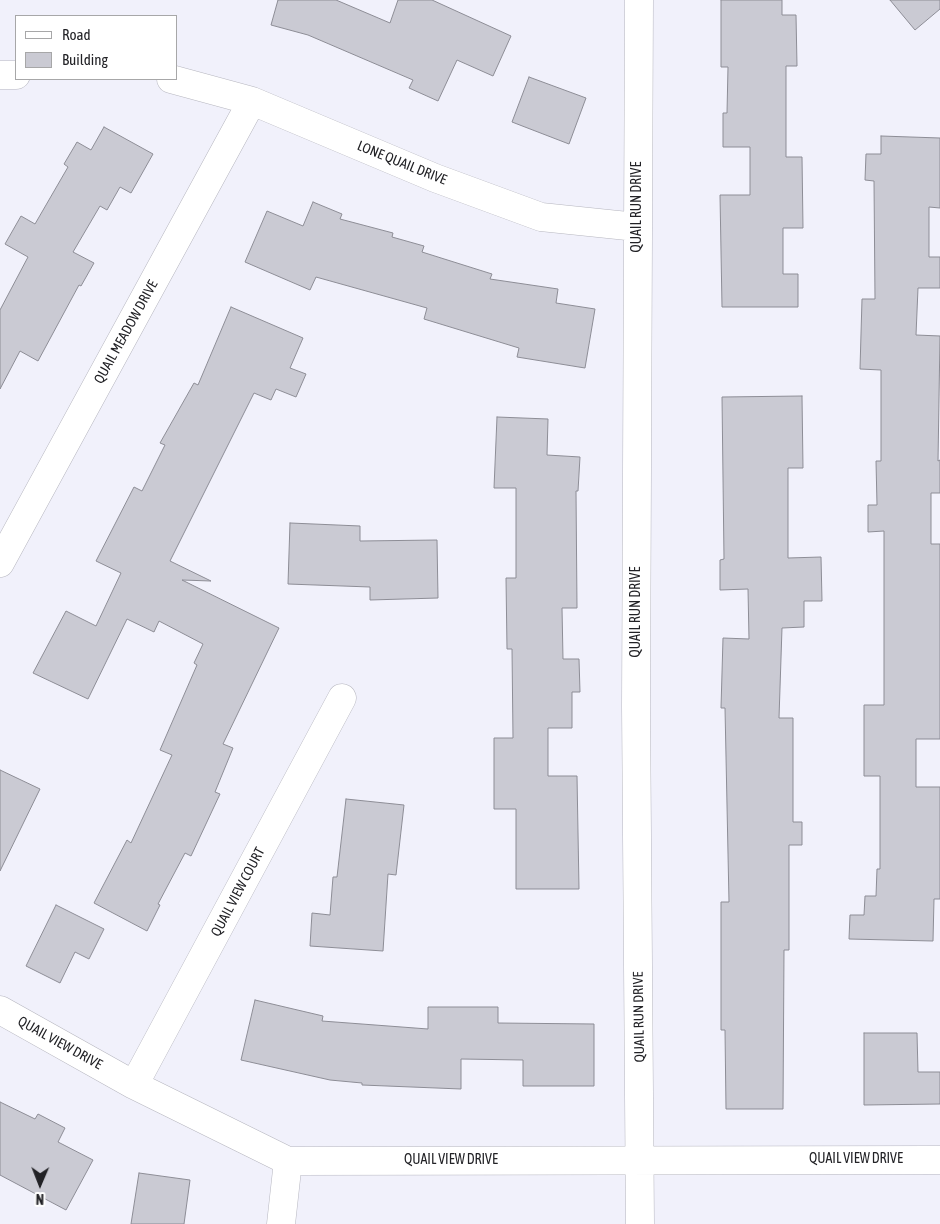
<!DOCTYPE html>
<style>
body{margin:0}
#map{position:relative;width:940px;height:1224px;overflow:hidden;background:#f1f1fb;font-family:"Asap Condensed",sans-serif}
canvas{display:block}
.legend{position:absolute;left:15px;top:15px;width:162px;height:65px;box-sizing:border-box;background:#fff;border:1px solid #a7a7a8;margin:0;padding:6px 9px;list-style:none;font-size:15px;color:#222226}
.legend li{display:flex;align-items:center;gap:10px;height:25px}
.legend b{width:25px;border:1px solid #a7a7a8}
.north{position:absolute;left:15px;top:1159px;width:50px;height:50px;-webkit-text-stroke:4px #fff;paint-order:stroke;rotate:181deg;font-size:14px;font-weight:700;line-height:20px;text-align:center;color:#222226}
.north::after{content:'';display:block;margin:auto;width:18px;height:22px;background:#222226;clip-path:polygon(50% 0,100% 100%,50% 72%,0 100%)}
</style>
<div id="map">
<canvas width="940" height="1224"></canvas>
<ul class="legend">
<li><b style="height:6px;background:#fff"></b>Road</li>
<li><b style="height:14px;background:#cacad3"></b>Building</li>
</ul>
<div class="north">N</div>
</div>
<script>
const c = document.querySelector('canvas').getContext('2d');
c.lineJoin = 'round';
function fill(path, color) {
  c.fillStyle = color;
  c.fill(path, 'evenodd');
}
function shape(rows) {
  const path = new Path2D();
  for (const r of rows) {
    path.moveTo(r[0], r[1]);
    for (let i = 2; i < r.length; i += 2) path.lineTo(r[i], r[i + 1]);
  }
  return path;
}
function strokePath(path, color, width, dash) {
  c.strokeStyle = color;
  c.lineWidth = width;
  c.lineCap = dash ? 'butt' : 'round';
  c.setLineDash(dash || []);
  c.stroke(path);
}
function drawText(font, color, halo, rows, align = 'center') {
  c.font = font + ' "Asap Condensed",sans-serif';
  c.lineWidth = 4;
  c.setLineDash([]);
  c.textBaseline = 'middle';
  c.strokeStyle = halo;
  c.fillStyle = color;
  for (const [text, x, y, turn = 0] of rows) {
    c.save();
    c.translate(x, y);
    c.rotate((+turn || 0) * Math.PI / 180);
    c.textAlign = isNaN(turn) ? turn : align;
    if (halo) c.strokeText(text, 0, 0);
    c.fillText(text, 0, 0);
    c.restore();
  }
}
const building = shape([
 [278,0,336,0,390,23,398,0,432,0,511,36,493,76,457,60,438,101,409,88,413,80,308,35,271,25,278,0],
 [721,0,782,0,782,15,796,15,797,66,786,66,786,157,802,157,803,228,783,228,783,274,798,274,798,307,722,307,720,195,750,195,750,147,723,147,723,113,727,113,728,67,721,67,721,0],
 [890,0,940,0,940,9,915,30,890,0],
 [529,77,586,98,569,144,512,122,529,77],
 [104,127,153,154,131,193,120,187,107,210,100,206,73,252,94,263,81,286,79,285,38,361,20,351,0,389,0,310,28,257,5,244,21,216,35,224,68,167,64,164,77,142,91,150,104,127],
 [881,136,940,138,940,208,929,207,929,257,940,257,940,288,918,288,916,335,940,336,938,461,940,460,940,493,931,493,931,544,940,544,940,739,916,739,916,787,940,787,940,899,934,899,933,941,849,939,850,915,864,915,865,896,876,896,877,869,880,869,880,776,864,776,864,705,884,705,884,531,868,532,868,505,877,505,876,461,881,461,881,370,860,369,862,299,875,299,874,181,865,180,866,154,881,154,881,136],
 [313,202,342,214,340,219,393,233,392,237,424,246,422,252,492,274,490,279,558,289,556,303,595,309,585,368,517,357,519,348,424,319,427,308,316,277,310,290,245,262,267,211,303,226,313,202],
 [231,307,303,338,290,368,306,374,296,397,276,389,271,400,254,393,170,561,211,581,182,580,279,628,223,744,233,748,215,792,220,794,191,856,185,853,158,904,160,905,147,931,94,903,127,840,131,843,172,755,160,750,197,665,194,663,203,644,159,621,154,632,127,619,88,699,33,673,66,611,96,626,121,573,96,561,134,487,142,491,165,445,160,443,194,383,198,385,231,307],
 [802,396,803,468,788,468,788,558,821,557,822,601,804,601,804,627,782,628,779,718,793,718,793,822,802,822,802,845,789,845,789,950,784,950,783,1109,726,1109,725,1030,721,1030,721,902,729,902,725,708,721,708,723,638,749,639,748,589,720,590,720,560,724,559,722,397,802,396],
 [497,417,548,419,547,455,580,457,578,491,576,491,577,608,562,608,563,659,579,659,580,692,572,692,572,728,548,728,548,776,577,776,579,889,516,889,516,809,494,809,494,738,513,738,512,649,507,649,506,578,516,578,516,488,494,488,497,417],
 [290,523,360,526,360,541,437,540,438,598,370,600,370,587,288,584,290,523],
 [0,770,40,789,0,871,0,770],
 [346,799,404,805,396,875,388,874,383,951,310,946,312,913,330,915,333,877,337,877,346,799],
 [56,905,104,929,89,959,75,952,60,983,26,966,56,905],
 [255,1000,323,1016,322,1021,428,1029,428,1007,498,1007,498,1023,594,1024,594,1086,523,1086,523,1060,461,1059,461,1089,362,1085,362,1083,330,1080,241,1060,255,1000],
 [864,1033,917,1033,918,1072,940,1072,940,1104,864,1105,864,1033],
 [0,1102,35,1119,38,1114,65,1128,58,1142,93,1160,66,1210,0,1175,0,1102],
 [139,1173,190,1180,184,1224,131,1224,139,1173]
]);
fill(building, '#cacad3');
strokePath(building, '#8d8d96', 1);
const minor = shape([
 [639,0,636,706,640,1224],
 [0,75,16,75],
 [171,79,252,101,435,178,541,217,637,227],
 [0,563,252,101],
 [0,1010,134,1085,288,1161,940,1160],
 [134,1085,342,698],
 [281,1224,288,1161]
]);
strokePath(minor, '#b6b6bf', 29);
strokePath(minor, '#fff', 28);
drawText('14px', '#222226', '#fff', [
 ["LONE QUAIL DRIVE",402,163,22],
 ["QUAIL RUN DRIVE",637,207,-90],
 ["QUAIL MEADOW DRIVE",126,332,-61],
 ["QUAIL RUN DRIVE",636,612,-90],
 ["QUAIL VIEW COURT",238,892,-62],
 ["QUAIL RUN DRIVE",639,1017,-91],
 ["QUAIL VIEW DRIVE",60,1043,29],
 ["QUAIL VIEW DRIVE",856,1159],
 ["QUAIL VIEW DRIVE",451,1160]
]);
</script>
